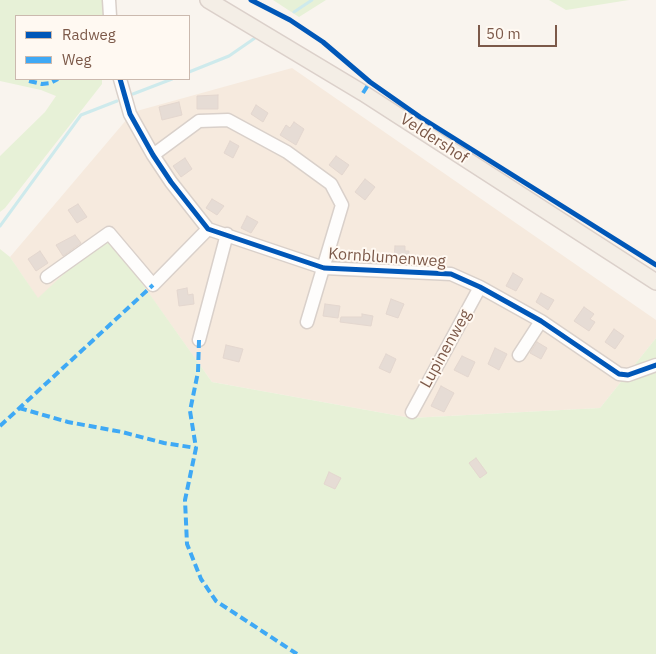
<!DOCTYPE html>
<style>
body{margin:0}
#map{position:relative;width:656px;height:654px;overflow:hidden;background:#f9f4ee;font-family:"IBM Plex Sans",sans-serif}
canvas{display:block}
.legend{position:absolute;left:15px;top:15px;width:175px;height:65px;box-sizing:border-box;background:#fff9f2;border:1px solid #cbb9ae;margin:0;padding:6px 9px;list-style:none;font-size:15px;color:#7c5949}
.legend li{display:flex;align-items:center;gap:10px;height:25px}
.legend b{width:25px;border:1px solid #cbb9ae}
.scale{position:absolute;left:478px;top:25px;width:79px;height:22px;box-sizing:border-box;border:2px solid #7c5949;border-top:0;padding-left:6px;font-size:15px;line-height:18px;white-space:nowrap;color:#7c5949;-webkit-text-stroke:4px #fff9f2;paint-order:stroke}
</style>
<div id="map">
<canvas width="656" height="654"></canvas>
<ul class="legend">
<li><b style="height:6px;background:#0057b8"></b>Radweg</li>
<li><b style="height:6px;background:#3fa9f5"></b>Weg</li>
</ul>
<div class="scale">50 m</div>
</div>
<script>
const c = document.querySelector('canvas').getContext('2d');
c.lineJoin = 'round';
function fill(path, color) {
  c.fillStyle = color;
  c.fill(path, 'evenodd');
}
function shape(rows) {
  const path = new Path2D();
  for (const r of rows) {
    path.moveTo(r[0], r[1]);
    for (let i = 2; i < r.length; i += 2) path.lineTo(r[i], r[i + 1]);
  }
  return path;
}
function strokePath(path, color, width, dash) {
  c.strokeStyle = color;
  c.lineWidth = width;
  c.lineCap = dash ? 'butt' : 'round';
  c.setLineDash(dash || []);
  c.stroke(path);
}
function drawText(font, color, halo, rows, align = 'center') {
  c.font = font + ' "IBM Plex Sans",sans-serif';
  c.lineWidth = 4;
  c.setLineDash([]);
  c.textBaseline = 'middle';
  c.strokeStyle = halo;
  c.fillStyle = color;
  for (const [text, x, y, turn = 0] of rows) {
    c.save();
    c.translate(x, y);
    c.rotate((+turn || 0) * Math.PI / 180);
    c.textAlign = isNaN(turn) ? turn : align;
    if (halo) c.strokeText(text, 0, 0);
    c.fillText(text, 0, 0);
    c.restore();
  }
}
fill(shape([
 [292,68,656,320,656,338,600,408,411,418,212,382,107,235,38,299,10,257,133,112]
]), '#f6eade');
fill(shape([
 [0,0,102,0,104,16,16,16,16,79,102,79,102,84,5,208,0,212,0,156,45,112,56,96,41,90,0,81],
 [273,0,326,0,299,17],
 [549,0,629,0,566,10],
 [107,234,212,382,411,418,600,408,656,338,656,654,0,654,0,249,10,257,38,298]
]), '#e7f1d7');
strokePath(shape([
 [294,12,312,0],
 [189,72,229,56,255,38],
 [133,94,172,79],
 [0,226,81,115,117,101]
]), '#ceeaec', 3);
const building = shape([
 [218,95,218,109,197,109,197,96,218,95],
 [179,102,182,115,162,120,159,107,179,102],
 [256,105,268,113,263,122,251,114,256,105],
 [294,122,304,129,296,145,280,135,286,125,290,128,294,122],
 [230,141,239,146,233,158,224,153,230,141],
 [336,156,349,165,342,175,329,165,336,156],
 [185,158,192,169,181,177,173,166,185,158],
 [365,179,375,187,365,200,355,192,365,179],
 [212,199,224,206,217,215,206,208,212,199],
 [78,204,87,217,77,223,68,210,78,204],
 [247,216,258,222,251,233,241,228,247,216],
 [75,235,81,243,63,256,56,245,75,235],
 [395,246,405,246,405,251,409,251,408,261,394,260,395,246],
 [40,251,48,263,36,271,28,259,40,251],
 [513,273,523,279,516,291,506,286,513,273],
 [187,288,188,295,193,294,194,304,179,306,177,290,187,288],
 [541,293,554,300,548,310,536,302,541,293],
 [391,299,404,304,398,318,386,314,391,299],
 [325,304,340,306,338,318,323,316,325,304],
 [584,307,594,314,590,319,595,322,589,331,574,321,584,307],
 [362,314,373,316,371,326,340,322,341,317,362,317,362,314],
 [614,329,624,336,615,349,605,342,614,329],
 [537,342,547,348,541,359,530,353,537,342],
 [226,345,243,349,239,362,223,358,226,345],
 [495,348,507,354,499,370,488,364,495,348],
 [386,354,396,359,390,373,379,368,386,354],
 [462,356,475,362,468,377,454,370,462,356],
 [441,386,454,393,444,412,431,406,441,386],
 [476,458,487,473,480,478,469,463,476,458],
 [329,472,341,478,335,489,324,484,329,472]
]);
fill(building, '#e6dcd5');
strokePath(building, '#e4d7cf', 1);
const minor = shape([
 [109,0,110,16],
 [120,79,130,114,153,155,171,182,208,229,324,268,451,274,480,287,541,321,619,374,628,375,656,365],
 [153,155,199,121,228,120,287,152,331,184,342,205,307,322],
 [47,277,109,233,153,285,208,229],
 [199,340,227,234],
 [519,355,541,321],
 [412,412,480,287]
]);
const major = shape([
 [208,0,363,93,656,282]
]);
strokePath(minor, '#d9d0ca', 15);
strokePath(major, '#dbd0ca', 18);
strokePath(minor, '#fefdfc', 12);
strokePath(major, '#f4eee6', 15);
strokePath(shape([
 [29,81,42,84,50,83,58,79],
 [363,93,370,82],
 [199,340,198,372,190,411,196,448,185,500,187,544,201,579,216,601,297,654],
 [19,408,68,422,122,432,164,443,196,448],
 [0,426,153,285]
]), '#3fa9f5', 4, [8, 4]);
strokePath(shape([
 [251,0,290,20,323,42,370,82,420,117,656,265],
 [120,79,130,114,153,155,171,182,208,229,324,268,451,274,480,287,541,321,619,374,628,375,656,365]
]), '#0057b8', 5);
drawText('16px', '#7c5949', '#fff9f2', [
 ["Veldershof",434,139,33],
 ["Kornblumenweg",387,258,4],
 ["Lupinenweg",446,349,-61]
]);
</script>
